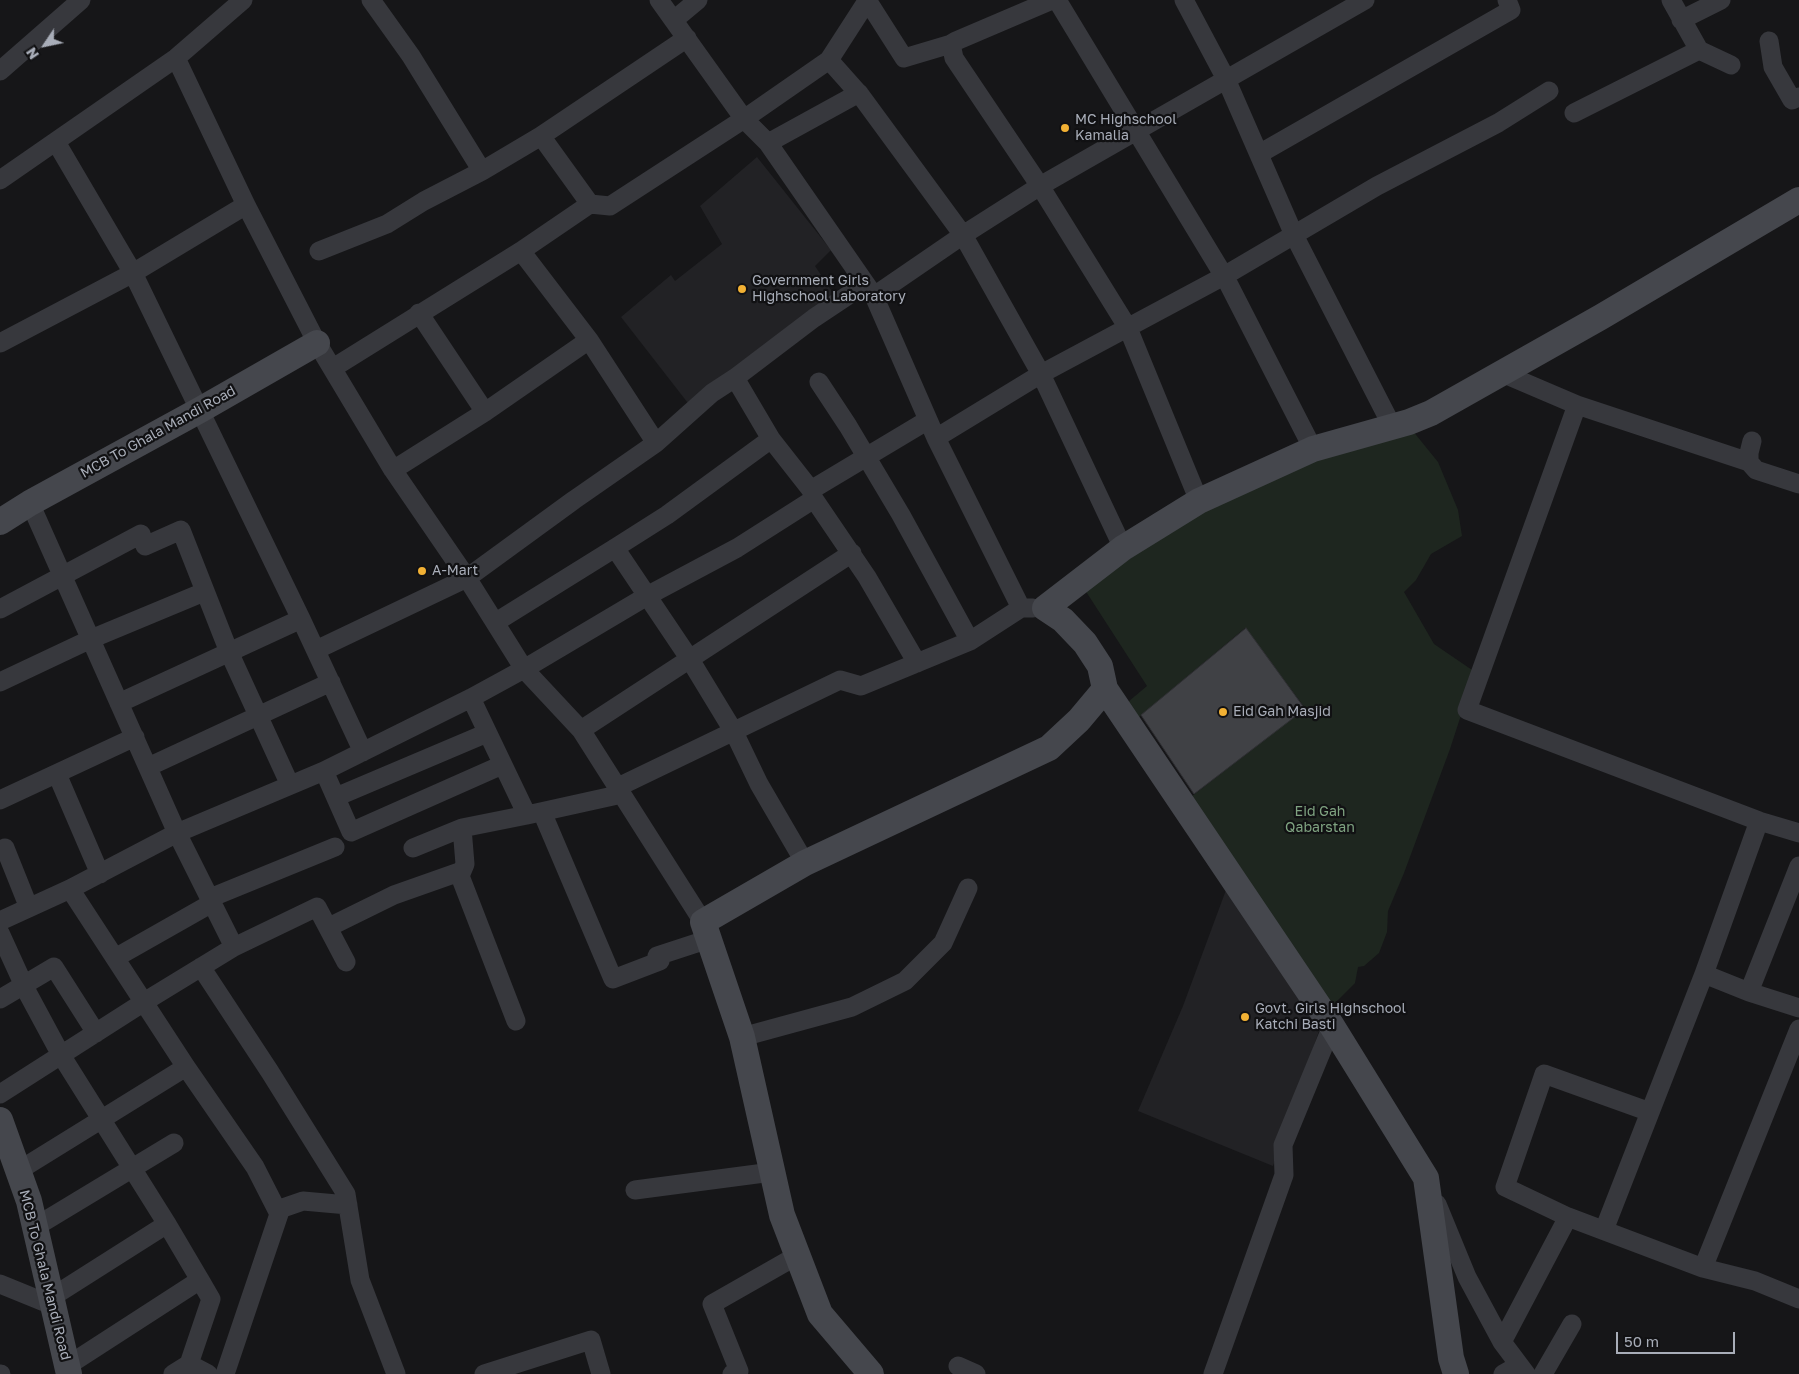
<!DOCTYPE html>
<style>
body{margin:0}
#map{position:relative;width:1799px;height:1374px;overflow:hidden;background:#161618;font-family:"Golos Text",sans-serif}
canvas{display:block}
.north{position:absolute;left:20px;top:20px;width:50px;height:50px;-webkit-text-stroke:4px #111113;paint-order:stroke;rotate:236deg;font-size:14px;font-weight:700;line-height:20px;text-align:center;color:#a8adb8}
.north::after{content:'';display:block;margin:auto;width:18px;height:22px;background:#a8adb8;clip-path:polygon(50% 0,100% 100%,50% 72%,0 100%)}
.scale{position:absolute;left:1616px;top:1332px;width:119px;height:22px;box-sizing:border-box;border:2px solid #a8adb8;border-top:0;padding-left:6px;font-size:15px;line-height:18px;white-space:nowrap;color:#a8adb8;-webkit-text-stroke:4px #111113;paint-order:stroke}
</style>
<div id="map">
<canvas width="1799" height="1374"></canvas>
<div class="north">N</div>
<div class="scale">50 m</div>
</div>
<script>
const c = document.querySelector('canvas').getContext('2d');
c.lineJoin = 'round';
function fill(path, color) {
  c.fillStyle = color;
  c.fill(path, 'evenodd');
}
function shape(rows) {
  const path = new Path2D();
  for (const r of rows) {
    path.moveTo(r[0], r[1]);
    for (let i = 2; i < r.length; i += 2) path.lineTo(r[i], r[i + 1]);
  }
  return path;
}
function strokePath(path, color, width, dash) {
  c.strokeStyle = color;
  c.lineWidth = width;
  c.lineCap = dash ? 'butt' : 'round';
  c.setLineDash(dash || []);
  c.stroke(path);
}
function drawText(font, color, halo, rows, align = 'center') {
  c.font = font + ' "Golos Text",sans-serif';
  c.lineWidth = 4.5;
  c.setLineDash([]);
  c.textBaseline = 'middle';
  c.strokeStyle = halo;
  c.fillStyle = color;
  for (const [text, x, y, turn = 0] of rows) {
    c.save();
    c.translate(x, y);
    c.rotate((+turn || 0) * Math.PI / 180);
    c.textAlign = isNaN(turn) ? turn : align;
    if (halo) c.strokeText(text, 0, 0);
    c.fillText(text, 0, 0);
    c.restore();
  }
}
fill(shape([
 [757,157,831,250,815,266,835,296,691,407,621,317,671,275,675,281,722,244,700,206],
 [1226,890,1320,1028,1273,1166,1138,1111,1183,1006]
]), '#222225');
fill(shape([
 [1408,425,1438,462,1458,510,1462,536,1431,554,1416,580,1404,592,1434,644,1475,672,1450,749,1404,873,1388,911,1387,932,1379,953,1364,966,1358,967,1355,983,1330,1008,1187,800,1305,708,1245,628,1132,723,1122,707,1147,686,1085,590,1212,501]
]), '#1e261f');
const building = shape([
 [1246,628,1305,709,1194,794,1141,715,1246,628]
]);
fill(building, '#404145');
strokePath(building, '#303034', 1);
strokePath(shape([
 [371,0,411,56,482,171,541,136],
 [659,0,744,119,768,143,874,296,936,438,1021,608],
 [867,0,904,58,951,44],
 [1052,0,956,41,951,44,954,58,1040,186,1128,328,1199,501],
 [1057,0,1227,281,1313,449],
 [1184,0,1226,79,1294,235,1392,426],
 [1671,0,1699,50,1731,65],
 [674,20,698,0],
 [1681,20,1721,0],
 [1769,41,1773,67,1792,100,1799,97],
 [176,58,246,205,317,343,393,470,467,578,524,669,581,730,703,922],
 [829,60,861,96,963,235,1041,374,1123,548],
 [0,71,81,0],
 [1574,113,1699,50],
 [56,142,133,273,301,619,363,752],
 [768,143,859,93],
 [1259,154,1511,10,1507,0],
 [0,180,176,58,243,0],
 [590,204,541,136,687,38],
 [319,251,387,224,424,201,482,171],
 [521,251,589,340,656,443],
 [874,296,963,235,1040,186,1365,0],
 [419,313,485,412],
 [0,343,133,273,246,205],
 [333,368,521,251,590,204,610,206,744,119,829,60,867,1],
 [1502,373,1577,405,1749,462,1756,470,1799,484],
 [735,378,771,439,811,490,814,499,867,577,917,663],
 [819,382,848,426,901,515,970,641],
 [1577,405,1467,710,1759,821,1704,974,1604,1230],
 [936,438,1041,374,1224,276,1377,186,1498,123,1549,91],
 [1749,462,1749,453,1752,441],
 [393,470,485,412,589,340],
 [811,490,928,420],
 [30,503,177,833,234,947],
 [615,548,689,658,734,732,759,784,805,863],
 [0,609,141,534,145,546,181,530,229,652,290,785],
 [496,622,615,548,667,515,771,439],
 [316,650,467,578,574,500,656,443,712,393,735,378,814,318,865,284],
 [0,682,91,639,204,592],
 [471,698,527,815,622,794],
 [119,703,301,619],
 [581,730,852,553],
 [148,767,331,682],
 [324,771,351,832,502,765],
 [57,774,100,874],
 [618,787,840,680,861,686,970,641,1021,608,1033,608],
 [336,797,487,733],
 [0,800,135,737],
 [542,812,613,979,660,961,657,956,709,939],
 [1759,821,1799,833],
 [413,848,462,828],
 [0,851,5,848,29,908],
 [70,889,186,1067,255,1167,279,1214,225,1374],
 [210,898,335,847],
 [0,921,70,889,177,833,324,771,471,698,524,669,647,596,737,548,814,499],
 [329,927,394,895,462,871],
 [0,933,26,990,61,1055,167,1224],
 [115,958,212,903],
 [201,967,270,1072,346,1194,360,1280,396,1374],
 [1704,974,1749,992,1799,1008],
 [1749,992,1799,866],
 [0,999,54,967,96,1033],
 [516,1021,460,876,465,864,462,828,527,815],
 [742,1037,852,1007,905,981,943,943,968,888],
 [0,1094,144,1002,234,947,317,907,346,962],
 [1650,1112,1544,1074,1505,1187,1568,1217,1703,1268,1755,1281,1799,1299],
 [18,1171,186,1067],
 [635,1190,772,1172],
 [1437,1204,1467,1277,1502,1342,1526,1374],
 [277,1210,303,1201,348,1205],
 [35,1227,174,1143],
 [1703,1268,1799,1029],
 [0,1284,54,1306],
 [52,1297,167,1224,200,1280],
 [1502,1342,1568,1217],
 [189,1364,208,1374],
 [67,1366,200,1280,211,1299,189,1364,173,1374],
 [958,1366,976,1374],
 [0,1374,1,1374],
 [484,1374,591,1340,601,1374],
 [732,1374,739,1371,712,1304,798,1255],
 [1213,1374,1284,1175,1283,1145,1332,1026],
 [1503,1374,1519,1365],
 [1543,1374,1572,1324]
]), '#37383d', 19);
strokePath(shape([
 [0,522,30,503,200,410,317,343],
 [1105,689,1332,1026,1426,1178,1451,1358,1456,1374],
 [0,1120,29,1201,69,1374],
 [871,1374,820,1314,782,1215,742,1037,703,922,805,863,1049,748,1079,720,1105,689,1100,666,1085,643,1063,620,1045,608,1123,548,1199,501,1313,449,1409,422,1431,413,1601,317,1799,200]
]), '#45474d', 26);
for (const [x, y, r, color] of [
 [1065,128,5,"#f2b134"],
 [742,289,5,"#f2b134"],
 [422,571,5,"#f2b134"],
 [1223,712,5,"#f2b134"],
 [1245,1017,5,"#f2b134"]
]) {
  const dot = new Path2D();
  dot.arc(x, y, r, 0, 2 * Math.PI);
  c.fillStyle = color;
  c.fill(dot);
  strokePath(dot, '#111113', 2);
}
drawText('14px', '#a8adb8', '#111113', [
 ["MC Highschool",1075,120],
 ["Kamalia",1075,136],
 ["Government Girls",752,281],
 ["Highschool Laboratory",752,297],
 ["A-Mart",432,571],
 ["Eid Gah Masjid",1233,712],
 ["Govt. Girls Highschool",1255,1009],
 ["Katchi Basti",1255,1025]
], 'left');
drawText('14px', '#a8adb8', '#111113', [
 ["MCB To Ghala Mandi Road",158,432,-29],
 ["MCB To Ghala Mandi Road",45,1275,76]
]);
drawText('14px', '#7fa381', '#111113', [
 ["Eid Gah",1320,812],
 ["Qabarstan",1320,828]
]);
</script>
